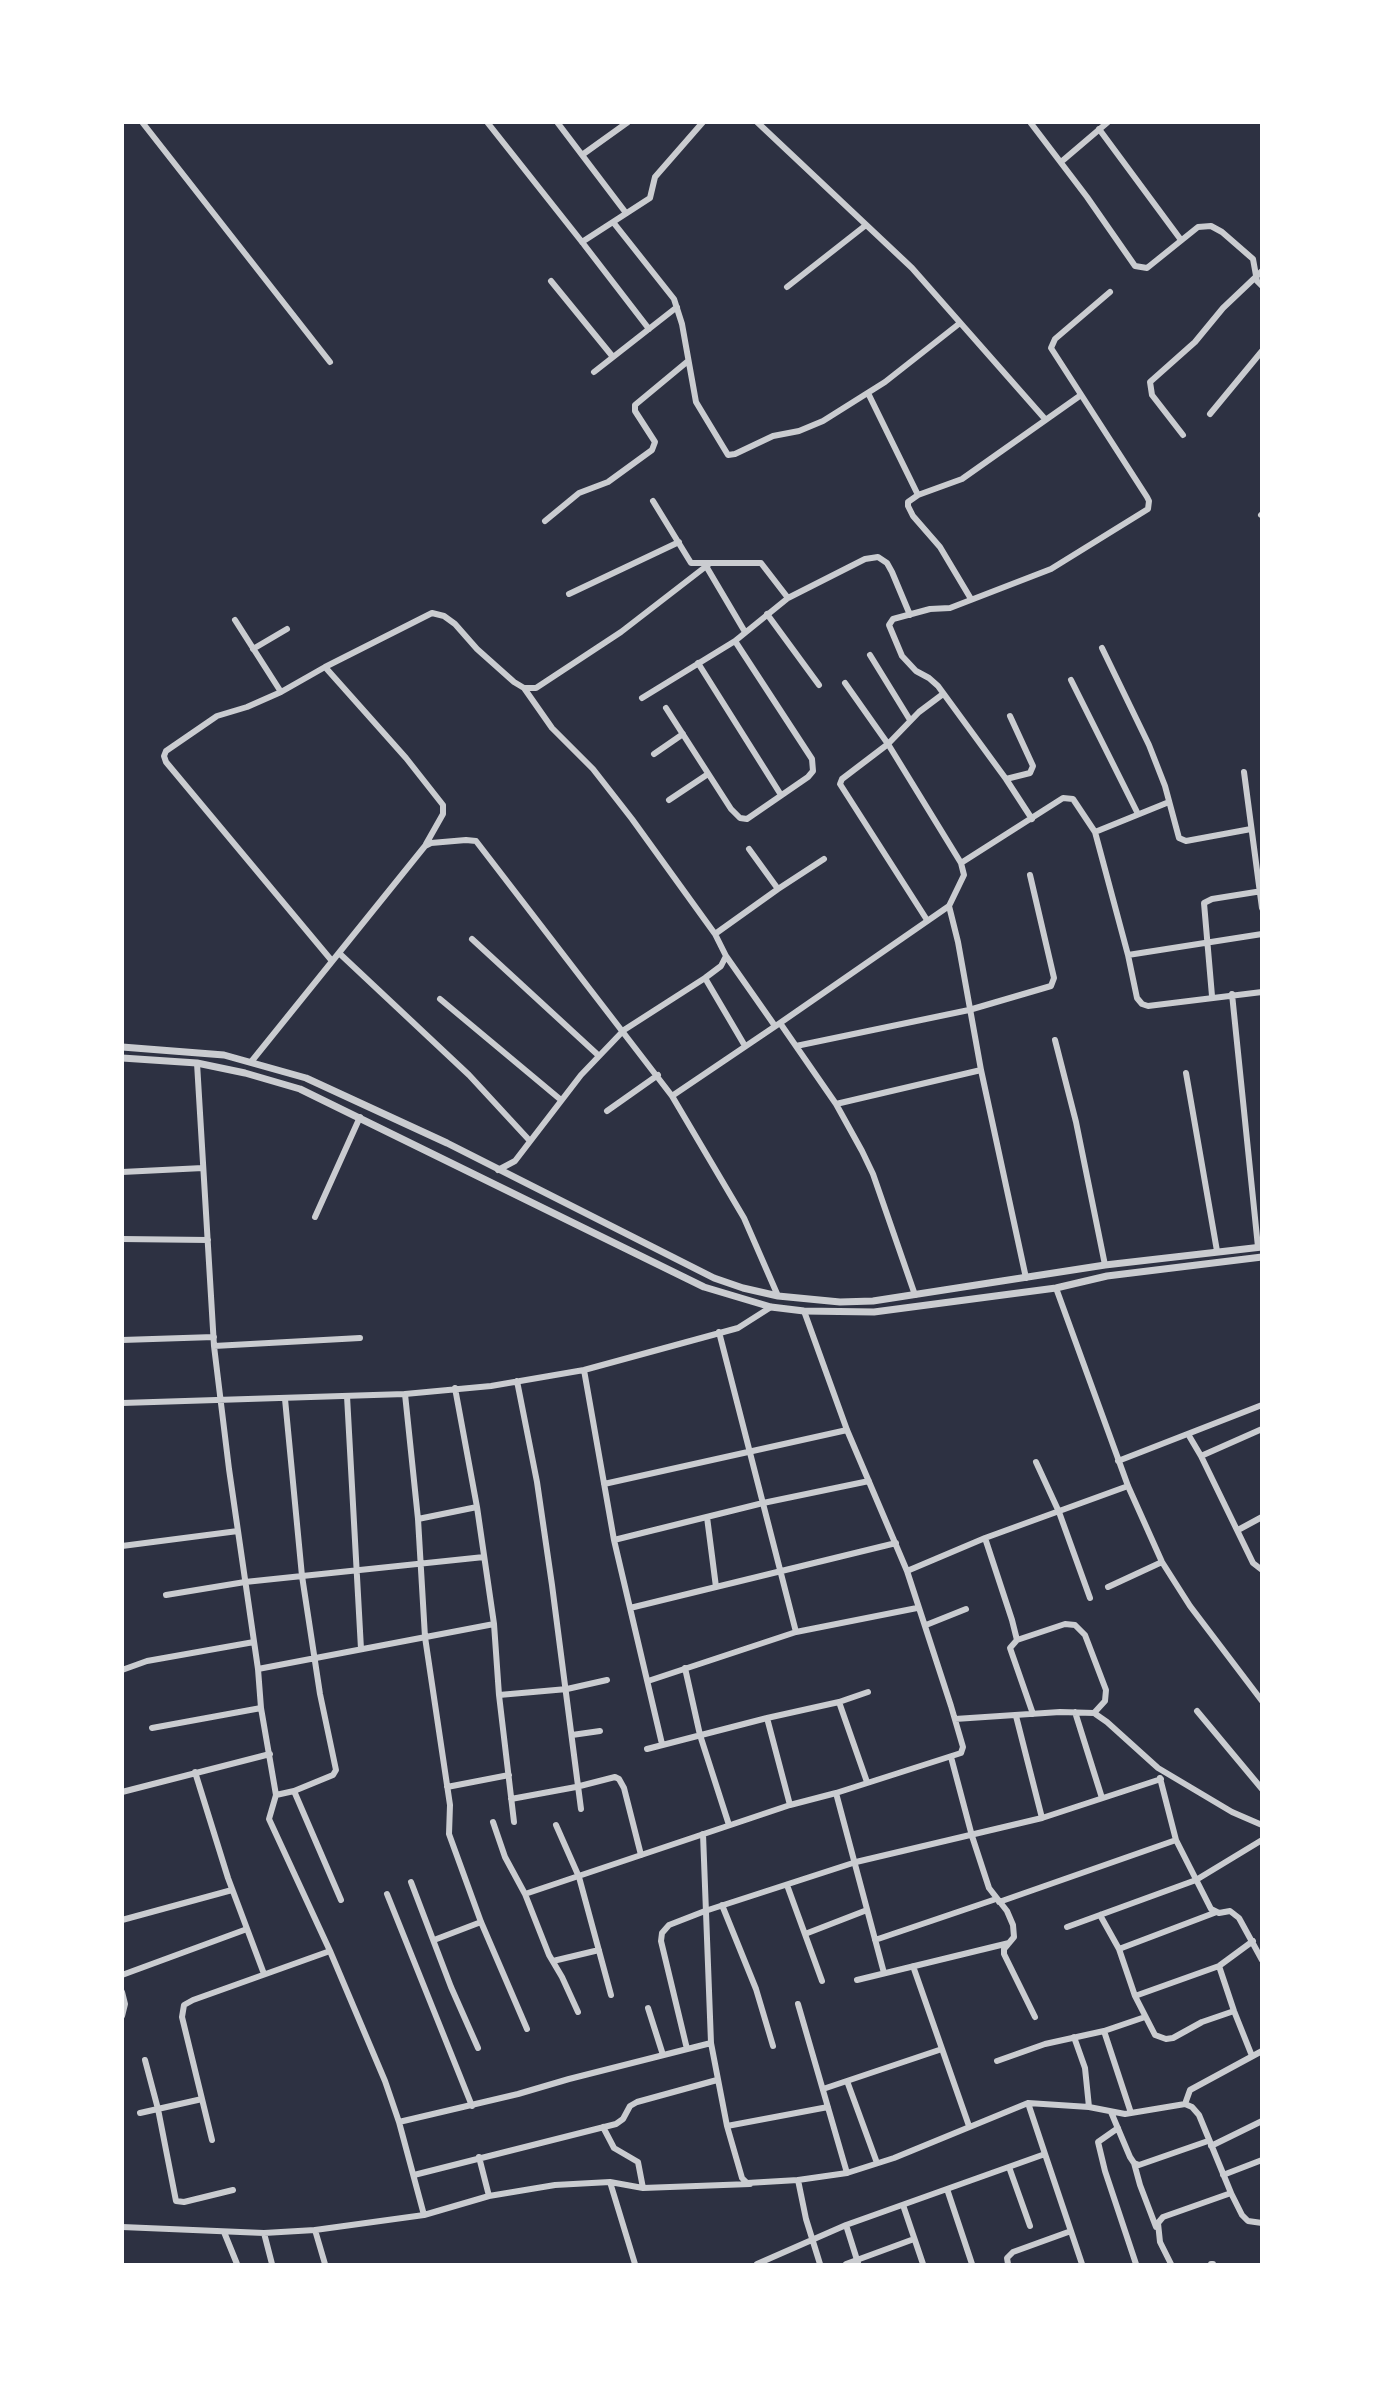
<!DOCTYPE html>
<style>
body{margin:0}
#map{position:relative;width:1384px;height:2387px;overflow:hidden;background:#2d3142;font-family:Merriweather,serif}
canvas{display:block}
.frame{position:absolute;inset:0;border:124px solid #fff;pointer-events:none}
</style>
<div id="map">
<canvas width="1384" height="2387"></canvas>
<div class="frame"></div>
</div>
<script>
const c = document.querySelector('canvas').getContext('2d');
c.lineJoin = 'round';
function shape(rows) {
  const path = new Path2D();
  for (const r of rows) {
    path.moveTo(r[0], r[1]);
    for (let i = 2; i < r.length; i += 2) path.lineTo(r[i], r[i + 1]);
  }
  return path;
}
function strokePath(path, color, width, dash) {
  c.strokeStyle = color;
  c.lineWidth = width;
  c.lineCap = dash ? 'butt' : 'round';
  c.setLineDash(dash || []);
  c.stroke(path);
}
strokePath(shape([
 [142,122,330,362],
 [487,122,582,242,649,329],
 [557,122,626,213],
 [757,122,912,268,1045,419],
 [1030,122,1087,197,1135,266,1147,268,1198,227,1211,226,1222,232,1253,259,1257,281,1262,286],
 [1099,129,1181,240],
 [582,155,628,122],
 [1061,162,1108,122],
 [613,222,674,299,682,324,696,402,728,455,735,454,773,436,799,431,823,421,885,382,960,323],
 [582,242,650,198,655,177,703,122],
 [551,281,613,357],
 [787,287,866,225],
 [594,372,677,307],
 [868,393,918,495],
 [1210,414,1262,351],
 [1183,435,1152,395,1150,382,1195,342,1223,308,1262,271],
 [1261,515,1262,514],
 [545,521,579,493,608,482,652,450,655,442,635,411,635,405,688,361],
 [706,566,745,632],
 [569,594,679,542],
 [788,598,865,559,878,557,887,563,892,572,910,615],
 [971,599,940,547,913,516,908,506,908,502,918,495,962,479,1081,395],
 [767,614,819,685],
 [235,620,281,692],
 [1102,648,1149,745,1165,786,1179,838,1186,841,1251,829],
 [253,649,287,629],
 [870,655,910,720],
 [698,663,781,795],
 [325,667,406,758,443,805,443,814,426,844],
 [1071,680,1138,814],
 [845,683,888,744,961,863,964,875,949,906,780,1023,836,1104,862,1151,873,1174,915,1295],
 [642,698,735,641,788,598,761,563,691,563,653,501],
 [666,708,731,809,740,818,747,819,808,777,813,771,812,759,735,641],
 [654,754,683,734],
 [1244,772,1262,908],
 [1006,779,1030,773,1033,766,1010,716],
 [669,800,708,774],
 [1169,802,1095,832,1128,955,1137,998,1142,1004,1148,1006,1262,992],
 [1032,819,1006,779,938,686,929,678,916,671,902,656,889,625,893,619,930,609,950,608,1051,569,1148,509,1149,501,1147,497,1051,348,1055,339,1110,292],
 [749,849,778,889],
 [961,863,1063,798,1073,799,1095,832],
 [949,906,958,942,981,1070,1026,1278],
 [927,920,840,784,842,779,888,744,919,712,943,694],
 [715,934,778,889,824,859],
 [472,939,598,1055],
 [339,953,469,1075,530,1141],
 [1128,955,1262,934],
 [726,956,775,1026],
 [332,961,166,762,164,756,166,751,217,716,247,707,281,692,325,667,432,613,444,616,455,624,477,649,514,682,524,688,536,688,621,632,709,564],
 [705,978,745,1046],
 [1232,994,1258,1247],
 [1212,996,1204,903,1212,899,1262,891],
 [440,999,561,1100],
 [1055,1040,1076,1122,1105,1265],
 [796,1046,969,1010,1051,986,1054,978,1030,875],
 [251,1062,425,846,431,843,466,840,476,841,672,1096,744,1218,778,1296],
 [197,1063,214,1346,229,1469,258,1669,261,1708,276,1795,269,1819,330,1951,385,2081,399,2122,424,2215],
 [1186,1073,1217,1251],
 [672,1096,780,1023],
 [836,1104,981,1070],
 [607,1111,658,1075],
 [498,1170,515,1161,581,1075,624,1030,705,978,721,966,726,956,715,934,632,819,593,769,552,728,524,688],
 [122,1172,203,1168],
 [315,1217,360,1117],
 [122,1239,208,1240],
 [1056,1288,1128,1486,1162,1562,1190,1606,1262,1701],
 [719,1332,796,1632],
 [122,1340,214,1337],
 [214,1346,360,1338],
 [584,1370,614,1540,662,1744],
 [517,1381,537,1482,552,1585,581,1809],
 [405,1394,418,1519],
 [347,1396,361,1649],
 [122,1403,405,1394,491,1386,584,1370,738,1328,771,1307],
 [1188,1434,1201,1456,1253,1563,1262,1570],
 [1201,1456,1262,1429],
 [1118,1461,1262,1405],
 [1036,1462,1059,1512,1090,1598],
 [604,1484,847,1430],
 [477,1507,418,1519,425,1637,450,1805,449,1834,481,1922,527,2029],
 [707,1517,716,1587],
 [1238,1530,1262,1517],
 [985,1538,1012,1620,1017,1640],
 [614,1540,763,1503,869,1481],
 [122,1546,238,1531],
 [907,1571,985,1538,1128,1486],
 [1108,1587,1162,1562],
 [166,1595,245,1582,484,1557],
 [630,1608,896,1543],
 [494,1624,499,1695,514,1822],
 [926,1625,966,1609],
 [685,1668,700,1735,729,1825],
 [258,1669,494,1624,477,1507,455,1388],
 [122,1670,147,1661,254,1642],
 [648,1681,796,1632,917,1608],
 [499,1695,567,1689,607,1680],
 [839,1702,868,1692],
 [1197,1711,1262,1789],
 [1075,1712,1102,1798],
 [1033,1714,1010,1648,1017,1640,1065,1624,1075,1625,1085,1635,1106,1690,1105,1701,1094,1713],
 [1016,1716,1042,1818],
 [767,1718,790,1805],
 [955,1719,1060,1712,1094,1713,1107,1722,1158,1768,1232,1812,1262,1825],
 [152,1728,261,1708],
 [572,1735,600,1731],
 [647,1749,767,1718,839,1702,867,1782],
 [951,1757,972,1836,989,1888,1007,1911,1013,1925,1014,1937,1004,1949,1004,1954,1035,2017],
 [195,1772,228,1878,264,1974],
 [1160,1778,1176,1840,1211,1909,1219,1913,1230,1911,1239,1918,1262,1960],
 [447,1787,509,1775],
 [294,1791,341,1900],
 [122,1792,270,1754],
 [836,1793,884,1973],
 [276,1795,294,1791,333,1775,336,1770,320,1694,302,1576,285,1399],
 [511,1799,576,1787,615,1777,619,1779,624,1788,641,1855],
 [493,1822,505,1857,525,1894,549,1955,562,1977,578,2012],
 [556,1825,579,1877,611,1995],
 [703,1834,711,2043,727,2126,742,2178,747,2183,798,2180,847,2173,894,2158,1028,2103,1089,2107],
 [411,1882,451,1987,478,2048],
 [787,1885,822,1981],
 [387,1894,472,2106],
 [525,1894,790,1805,836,1793,961,1753,963,1747,951,1706,907,1571,847,1430,804,1311],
 [999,1902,1176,1840],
 [722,1905,756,1989,773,2046],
 [1100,1915,1119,1949,1135,1996,1155,2035,1166,2039,1173,2038,1202,2022,1234,2011],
 [122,1920,232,1890],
 [1067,1927,1196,1880,1262,1840],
 [805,1934,867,1910],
 [434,1940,481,1922],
 [875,1940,996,1899],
 [1119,1949,1214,1913],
 [553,1961,599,1950],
 [913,1966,969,2126],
 [1219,1966,1234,2011,1252,2056],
 [122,1975,247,1929],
 [857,1980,1009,1943],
 [122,1992,125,2004,122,2016],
 [1135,1996,1219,1966,1253,1941],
 [798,2004,847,2173],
 [648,2008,663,2055],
 [1104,2031,1131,2113],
 [1074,2037,1085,2068,1089,2107,1125,2114,1185,2104,1192,2107,1199,2115,1231,2193,1163,2217,1158,2223,1160,2242,1171,2264],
 [687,2049,661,1941,662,1933,669,1925,705,1911,856,1862,1042,1818,1161,1779],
 [145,2060,158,2109,176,2201,184,2202,233,2190],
 [997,2061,1045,2044,1104,2031,1145,2017],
 [847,2081,877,2163],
 [823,2089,942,2049],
 [1028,2103,1045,2154],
 [1185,2104,1190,2090,1262,2051],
 [1111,2112,1130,2157,1134,2163,1139,2165,1208,2141],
 [140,2113,202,2099],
 [399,2122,518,2094,569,2079,711,2043],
 [727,2126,828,2107],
 [603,2127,614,2148,638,2162,643,2188],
 [1118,2128,1098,2142,1105,2171,1136,2264],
 [212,2140,182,2017,184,2005,193,2000,330,1951],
 [1211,2146,1262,2121],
 [479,2157,489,2196],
 [1134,2163,1140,2185,1156,2227],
 [1009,2167,1030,2226],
 [414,2175,616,2124,623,2119,630,2106,637,2102,717,2080],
 [1223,2175,1262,2160],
 [798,2180,806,2219,820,2264],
 [610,2182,635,2264],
 [947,2189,972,2264],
 [1231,2193,1242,2215,1248,2221,1262,2223],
 [903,2205,923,2264],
 [846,2225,858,2263],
 [122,2227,264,2233,315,2230,424,2215,489,2196,555,2185,610,2182,643,2188,750,2184],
 [315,2230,325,2264],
 [224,2232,237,2264],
 [264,2233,272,2264],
 [757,2264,846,2225,1045,2154,1082,2264],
 [846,2264,914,2239],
 [1008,2264,1007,2258,1013,2252,1071,2231],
 [1211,2264,1213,2264]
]), '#caccd0', 6);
strokePath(shape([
 [122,1047,224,1055,306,1078,447,1143,714,1278,743,1288,778,1296,840,1302,873,1301,1105,1265,1262,1247],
 [122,1058,197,1063,245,1073,300,1089,704,1287,771,1307,804,1311,874,1312,1056,1288,1107,1276,1262,1257]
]), '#caccd0', 7);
</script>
